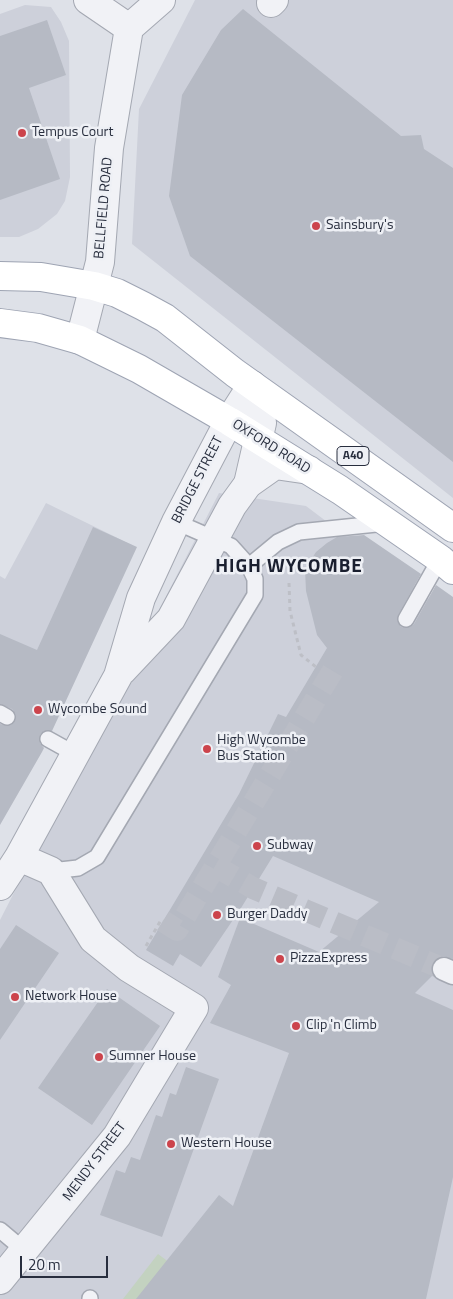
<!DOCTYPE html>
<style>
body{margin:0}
#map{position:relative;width:453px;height:1299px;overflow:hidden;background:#dee1e8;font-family:"Titillium Web",sans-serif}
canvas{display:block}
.scale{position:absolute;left:20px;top:1256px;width:88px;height:22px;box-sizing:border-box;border:2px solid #282e3e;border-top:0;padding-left:6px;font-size:15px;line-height:18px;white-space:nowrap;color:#282e3e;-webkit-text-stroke:4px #eef0f5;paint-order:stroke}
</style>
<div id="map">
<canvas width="453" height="1299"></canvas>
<div class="scale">20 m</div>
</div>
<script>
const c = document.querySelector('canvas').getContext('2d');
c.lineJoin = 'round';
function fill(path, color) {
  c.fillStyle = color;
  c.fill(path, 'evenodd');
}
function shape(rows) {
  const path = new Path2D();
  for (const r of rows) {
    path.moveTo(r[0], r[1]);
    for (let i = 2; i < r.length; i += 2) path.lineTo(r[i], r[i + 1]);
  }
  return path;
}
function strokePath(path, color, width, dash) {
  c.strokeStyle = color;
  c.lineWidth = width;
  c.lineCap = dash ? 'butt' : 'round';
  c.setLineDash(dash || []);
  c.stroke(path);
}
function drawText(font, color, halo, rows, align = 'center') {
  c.font = font + ' "Titillium Web",sans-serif';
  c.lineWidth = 5;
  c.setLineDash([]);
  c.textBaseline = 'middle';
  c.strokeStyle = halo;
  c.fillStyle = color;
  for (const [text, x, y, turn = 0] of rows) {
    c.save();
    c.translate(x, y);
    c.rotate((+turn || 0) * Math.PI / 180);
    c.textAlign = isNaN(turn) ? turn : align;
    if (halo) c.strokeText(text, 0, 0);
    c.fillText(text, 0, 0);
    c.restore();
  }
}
fill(shape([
 [195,0,453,0,453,498,132,244,139,109],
 [25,5,51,7,61,22,69,41,70,177,65,201,57,214,38,229,19,237,0,237,0,14],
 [219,493,306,506,453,617,453,1299,0,1299,0,920],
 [46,503,132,545,0,797,0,576,5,579]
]), '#cdd0da');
fill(shape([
 [158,1254,218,1299,123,1299]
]), '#c3d2c0');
fill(shape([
 [243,9,401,136,421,135,424,149,453,168,453,462,190,256,169,196,182,95,221,30],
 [47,20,66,75,29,88,60,179,0,200,0,36],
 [93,527,137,547,52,731,44,731,40,735,40,743,44,748,42,752,0,825,0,724,7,726,11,725,16,717,15,713,12,709,0,704,0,634,37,650],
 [364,535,421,574,398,615,397,620,401,627,407,628,414,624,436,585,453,597,453,959,443,956,436,959,432,964,431,970,433,975,415,993,453,1010,453,1177,426,1299,136,1299,219,1195,233,1206,289,1053,210,1023,231,985,218,977,240,918,319,952,379,902,273,856,241,908,201,967,180,954,173,966,146,950,239,794,278,714,286,717,327,648,317,635,306,591,305,569,316,552,327,543,337,537],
 [16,925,59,953,0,1040,0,949],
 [107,989,160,1026,92,1125,38,1088],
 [186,1067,219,1079,162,1237,100,1215,116,1170,125,1173,131,1157,140,1160,156,1115,162,1117,170,1093,176,1095]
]), '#b6bac4');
strokePath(shape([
 [215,866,253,888,444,969],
 [163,921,177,930,338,662]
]), '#babdc6', 22, [22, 11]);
const service = shape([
 [249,566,278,542,299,532,386,523],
 [406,619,440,559],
 [0,713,7,717],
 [48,739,75,754],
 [51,871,78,868,97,857,255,595,255,579,249,566,231,546,176,522],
 [0,1230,25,1251],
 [90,1299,90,1298]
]);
const pedestrian = shape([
 [444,969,453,973]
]);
const minor = shape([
 [88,0,129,28],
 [271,3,274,0],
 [122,671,171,619,232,506,248,484,275,465,309,470],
 [0,886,19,857,118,676,141,598,176,522,229,421,252,385],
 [0,1280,117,1136,194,1008,129,968,93,939,51,871,19,857]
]);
const tertiary = shape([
 [80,340,100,262,109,148,129,28,161,0],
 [248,484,262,423,259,397,252,385]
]);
const primary = shape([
 [0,276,41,277,94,286,117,293,143,306,165,318,235,373,453,528],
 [0,323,38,328,80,340,139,369,229,421,340,490,440,559,453,570]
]);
strokePath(service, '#a4a8b2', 18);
strokePath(pedestrian, '#a4a8b2', 25);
strokePath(minor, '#a4a8b2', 30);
strokePath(tertiary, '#a4a8b2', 30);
strokePath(primary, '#9ea4b3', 30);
strokePath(shape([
 [289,583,290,611,301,655,316,667],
 [146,946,161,920,163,921]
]), '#bdbfc6', 3, [4, 4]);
strokePath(service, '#f1f2f6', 15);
strokePath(pedestrian, '#f1f2f6', 22);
strokePath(minor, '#f1f2f6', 28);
strokePath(tertiary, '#f1f2f6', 28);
strokePath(primary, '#fff', 28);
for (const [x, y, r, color] of [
 [22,133,5,"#cc444c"],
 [316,226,5,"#cc444c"],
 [38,710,5,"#cc444c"],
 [207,749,5,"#cc444c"],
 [257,846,5,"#cc444c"],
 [217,915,5,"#cc444c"],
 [280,959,5,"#cc444c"],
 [15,997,5,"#cc444c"],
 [296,1026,5,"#cc444c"],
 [99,1057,5,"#cc444c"],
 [171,1144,5,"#cc444c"]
]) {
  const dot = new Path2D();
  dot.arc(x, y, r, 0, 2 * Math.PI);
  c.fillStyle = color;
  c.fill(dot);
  strokePath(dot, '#eef0f5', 2);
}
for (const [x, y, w] of [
 [353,456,32]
]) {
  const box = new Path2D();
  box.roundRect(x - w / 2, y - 9.5, w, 19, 4);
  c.fillStyle = '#eef0f5';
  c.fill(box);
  strokePath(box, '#282e3e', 1);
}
drawText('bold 12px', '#282e3e', null, [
 ["A40",353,456]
]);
drawText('14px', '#282e3e', '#eef0f5', [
 ["Tempus Court",32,133],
 ["Sainsbury's",326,226],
 ["Wycombe Sound",48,710],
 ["High Wycombe",217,741],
 ["Bus Station",217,757],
 ["Subway",267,846],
 ["Burger Daddy",227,915],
 ["PizzaExpress",290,959],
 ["Network House",25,997],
 ["Clip 'n Climb",306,1026],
 ["Sumner House",109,1057],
 ["Western House",181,1144]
], 'left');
drawText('14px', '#282e3e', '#eef0f5', [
 ["BELLFIELD ROAD",104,208,-85],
 ["OXFORD ROAD",271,447,32],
 ["BRIDGE STREET",198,480,-63],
 ["MENDY STREET",95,1162,-53]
]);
c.letterSpacing = '1px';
drawText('bold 19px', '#1a1f2f', '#eef0f5', [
 ["HIGH WYCOMBE",289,567]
]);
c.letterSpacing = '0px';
</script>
